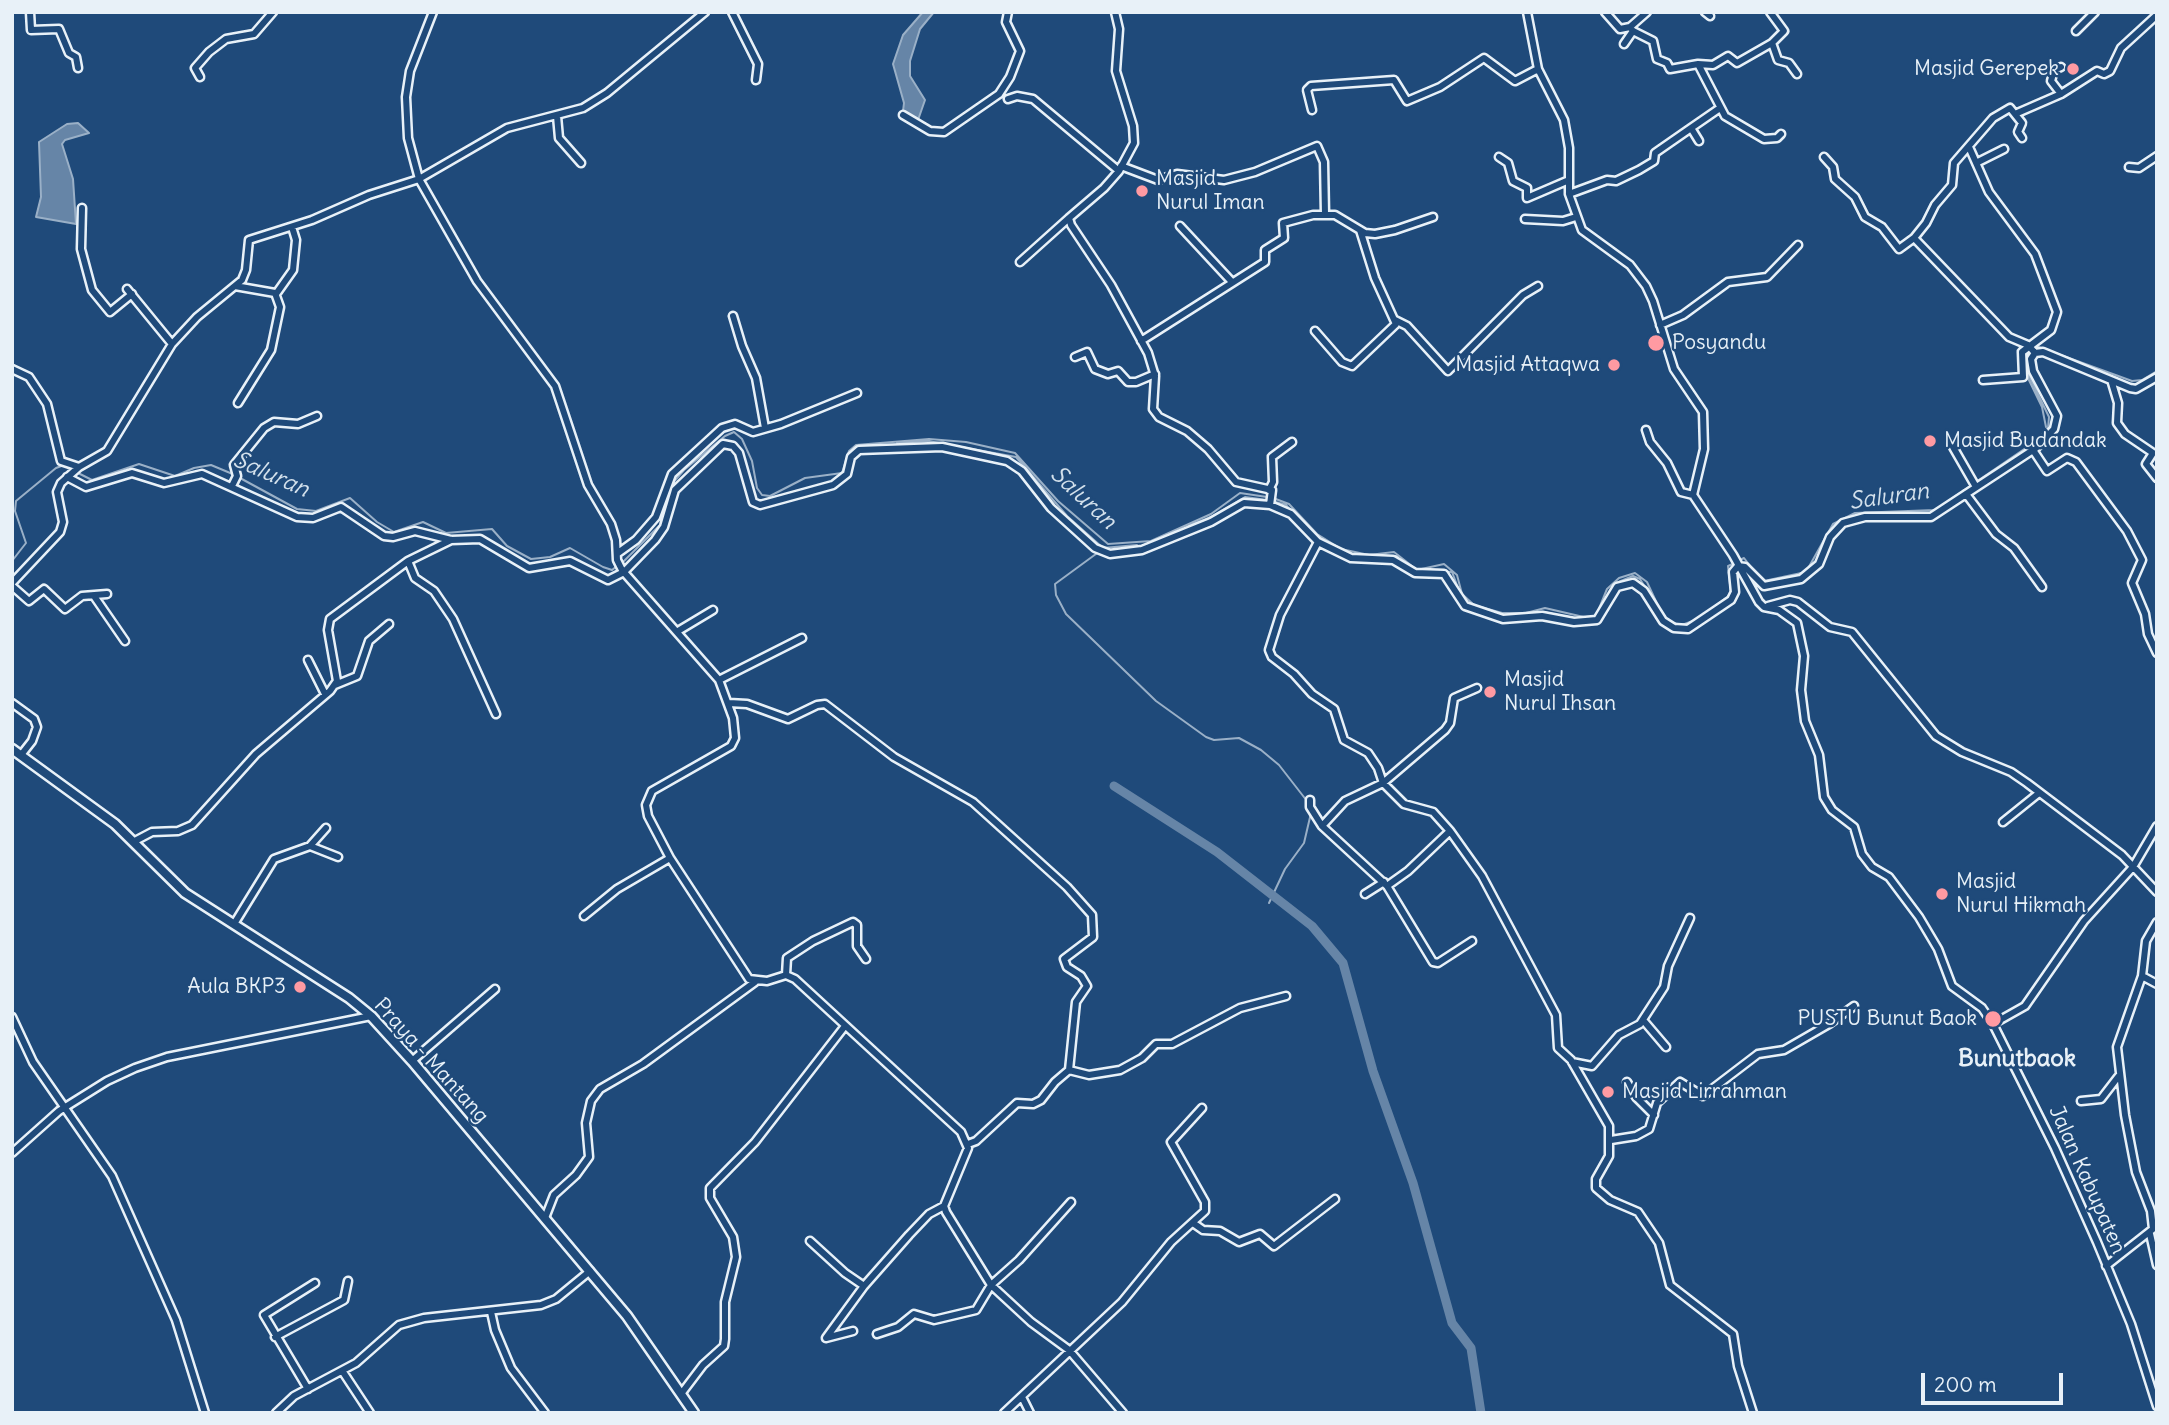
<!DOCTYPE html>
<style>
body{margin:0}
#map{position:relative;width:2169px;height:1425px;overflow:hidden;background:#1f4a7a;font-family:Delius,sans-serif}
canvas{display:block}
.frame{position:absolute;inset:0;border:14px solid #e8f1f8;pointer-events:none}
.scale{position:absolute;left:1921px;top:1373px;width:142px;height:32px;box-sizing:border-box;border:4px solid #e8f1f8;border-top:0;padding-left:9px;font-size:21px;line-height:24px;white-space:nowrap;color:#e8f1f8;-webkit-text-stroke:5px #1f4a7a;paint-order:stroke}
</style>
<div id="map">
<canvas width="2169" height="1425"></canvas>
<div class="frame"></div>
<div class="scale">200 m</div>
</div>
<script>
const c = document.querySelector('canvas').getContext('2d');
c.lineJoin = 'round';
function fill(path, color) {
  c.fillStyle = color;
  c.fill(path, 'evenodd');
}
function shape(rows) {
  const path = new Path2D();
  for (const r of rows) {
    path.moveTo(r[0], r[1]);
    for (let i = 2; i < r.length; i += 2) path.lineTo(r[i], r[i + 1]);
  }
  return path;
}
function strokePath(path, color, width, dash) {
  c.strokeStyle = color;
  c.lineWidth = width;
  c.lineCap = dash ? 'butt' : 'round';
  c.setLineDash(dash || []);
  c.stroke(path);
}
function drawText(font, color, halo, rows, align = 'center') {
  c.font = font + ' Delius,sans-serif';
  c.lineWidth = 5;
  c.setLineDash([]);
  c.textBaseline = 'middle';
  c.strokeStyle = halo;
  c.fillStyle = color;
  for (const [text, x, y, turn = 0] of rows) {
    c.save();
    c.translate(x, y);
    c.rotate((+turn || 0) * Math.PI / 180);
    c.textAlign = isNaN(turn) ? turn : align;
    if (halo) c.strokeText(text, 0, 0);
    c.fillText(text, 0, 0);
    c.restore();
  }
}
const water = shape([
 [923,12,934,12,920,29,910,61,910,76,925,100,918,120,903,111,904,103,893,64,903,35,923,12],
 [78,123,89,133,65,140,62,144,73,179,76,224,36,217,41,197,39,142,67,124,78,123]
]);
fill(water, '#6685a7');
strokePath(water, '#9ab0c7', 2);
strokePath(shape([
 [2036,346,2132,381,2142,380,2157,371],
 [2026,374,2042,407,2046,427],
 [897,443,928,441,1016,457,1067,516,1103,548,1137,545],
 [78,473,92,480,139,464,175,476,194,468,211,465,235,475],
 [240,478,297,509,316,511,350,498,377,522,394,532,423,522,446,533,492,529,507,546,531,559,550,557,570,548,603,567,612,570,617,566],
 [1977,483,2026,450,2045,432],
 [670,486,684,470,725,436,734,432,742,439,752,461,757,488,762,495,770,496,805,478,842,473,849,451,856,445,929,439,966,442,1015,453,1058,501,1108,544,1151,541,1211,514,1240,493,1267,497],
 [1273,498,1289,504,1317,534,1341,549,1369,555,1394,552,1417,570,1444,564,1457,575,1462,594,1474,605,1502,613,1526,613,1545,608,1588,618,1596,616,1607,589,1619,578,1635,573,1647,582,1660,610],
 [1272,501,1286,505,1291,511],
 [1189,526,1211,517,1245,497,1267,500],
 [1100,551,1055,584,1056,595,1066,614,1156,701,1206,737,1214,740,1239,738,1261,750,1279,765,1307,801],
 [1379,556,1398,556],
 [1402,559,1411,567],
 [1740,560,1744,558,1757,575],
 [12,561,26,543,15,511,16,501,56,468,64,465],
 [622,563,660,525,665,501],
 [1742,563,1751,569],
 [1429,571,1452,572,1460,593],
 [1764,581,1806,572,1833,524,1855,513,1935,510,2036,441,2048,428,2049,417,2026,369],
 [1616,583,1633,576,1640,579,1651,597],
 [1496,614,1518,615],
 [1527,614,1544,612,1577,619],
 [1663,615,1669,622,1682,625,1698,619],
 [1702,616,1731,594,1728,566,1735,563],
 [1269,903,1285,869,1304,843,1311,813]
]), '#9ab0c7', 2);
strokePath(shape([
 [1114,786,1217,852,1312,926,1343,963,1373,1071,1413,1183,1452,1323,1471,1348,1481,1413]
]), '#6685a7', 9);
const minor = shape([
 [30,12,31,30,59,29,69,53,76,57,78,68],
 [433,12,410,71,406,97,408,138,419,179,477,281,555,386,588,485,611,524,616,540,617,560,622,570,719,680,733,718,735,738,731,746,652,791,646,805,648,816,670,858,749,979,767,981,786,975,795,979,961,1132,968,1148,944,1206,946,1212,991,1285,1031,1322,1069,1350,1123,1413],
 [732,12,758,64,756,80],
 [1115,12,1119,29,1116,71,1133,126,1134,143,1119,171,1104,188,1069,218,1071,225,1111,285,1148,353,1155,376,1153,409,1159,417,1187,431,1208,449,1236,482,1272,490,1270,505,1291,514,1318,542],
 [1527,12,1538,69,1564,120,1569,148,1569,194,1582,230,1630,265,1646,286,1653,301,1674,369,1703,412,1704,449,1693,495,1733,555,1759,602,1764,607,1779,610,1797,623,1804,656,1801,690,1805,721,1819,755,1824,797,1832,810,1854,827,1862,854,1872,867,1889,877,1919,917,1938,949,1952,986,1982,1008,1993,1024,2055,1148,2097,1242,2131,1324,2157,1406],
 [1605,12,1620,29,1630,27,1633,31,1624,44],
 [1705,12,1710,16],
 [1770,12,1784,31,1772,43],
 [1630,27,1647,12],
 [1633,31,1653,41,1657,59,1667,63,1670,69,1698,64,1725,116,1764,139,1777,138,1781,134],
 [2076,31,2095,12],
 [1698,64,1713,65,1728,56,1737,63,1772,43,1778,60,1789,63,1797,74],
 [200,77,195,68,209,52,226,39,254,34,273,12],
 [2061,94,2051,81,2054,70,2061,67],
 [1008,99,1017,96,1033,99,1119,171],
 [1312,110,1307,90,1311,86,1394,80,1407,101,1440,87,1484,58,1515,81,1538,69],
 [2015,114,2061,94,2097,71,2104,74,2110,71,2121,48,2157,15],
 [903,115,930,131,944,132,999,94,1010,77,1020,51,1006,22,1008,12],
 [557,116,559,138,581,163],
 [1691,128,1720,108],
 [1969,147,1989,192,2035,254,2057,312,2051,330,2022,352,2023,377,1983,380],
 [1499,157,1508,163,1513,181,1527,188,1527,198,1569,180],
 [1824,157,1833,167,1835,179,1855,197,1865,217,1882,227,1899,249,1914,238,2009,337,2028,345,2035,353],
 [1976,163,2004,149],
 [1121,166,1158,180,1177,174,1224,180,1255,172,1317,146,1324,162,1325,214],
 [2129,167,2139,168,2157,156],
 [1569,194,1607,180,1616,181,1639,170,1654,161,1655,153,1691,128,1699,141],
 [82,208,81,249,92,290,110,312,132,294],
 [1525,219,1563,221,1576,217],
 [1180,226,1232,282],
 [1914,238,1926,223,1935,205,1952,185,1954,163,1993,118,2010,108,2022,123,2018,132,2022,138],
 [1020,262,1069,218],
 [235,286,275,293,280,307,271,350,238,403],
 [127,289,172,344],
 [276,294,293,270,296,240,292,227],
 [733,316,742,346,756,378,765,428],
 [1395,320,1407,326,1448,371,1523,295,1538,286],
 [1660,325,1683,315,1728,282,1767,277,1798,245],
 [1315,331,1342,362,1352,366,1396,324,1375,278,1360,230],
 [1141,341,1265,262,1265,250,1284,238,1283,223,1313,215,1335,215,1365,233,1375,234,1395,230,1433,217],
 [1075,357,1087,352,1095,369,1108,374,1118,371,1128,382,1136,382,1155,374],
 [12,369,29,377,47,404,61,461,79,467],
 [2112,383,2118,403,2117,423,2125,434,2153,453,2146,464,2157,478],
 [1646,430,1650,442,1667,463,1681,492,1693,495],
 [1953,447,1976,487],
 [2033,450,2047,471,2067,458,2076,462,2127,531,2142,560,2132,583,2145,614,2148,634,2157,653],
 [67,477,86,487,132,473,164,483,202,474,297,517,313,518,341,507,384,536,393,537,415,531,451,540,480,539,529,568,570,561,608,580,624,572,655,540,664,527,675,490,723,444,733,446,739,453,753,502,760,505,833,485,847,474,851,457,859,450,942,447,1007,461,1022,471,1051,508,1095,548,1110,554,1142,550,1211,522,1244,503,1270,505],
 [232,486,237,476,234,465,264,428,274,422,298,424,317,416],
 [1269,490,1273,482,1272,457,1292,442],
 [1966,494,1996,534,2014,548,2042,587],
 [618,553,636,540,656,517,672,474,722,428,735,424,753,432,781,424,857,393],
 [408,561,451,540],
 [12,583,60,532,63,522,57,492,61,483,79,467,107,451,172,344,197,317,242,280,246,270,249,240,312,220,369,195,419,179,507,128,583,108,607,93,705,12],
 [12,586,29,601,44,589,65,609,82,596,107,594],
 [94,596,125,641],
 [1768,606,1790,600,1798,602,1830,627,1852,632,1936,736,1962,752,2011,772,2027,783,2122,855,2157,892],
 [678,631,713,610],
 [308,660,325,694],
 [719,680,802,638],
 [335,685,357,676,369,641,389,624],
 [12,703,34,719,37,727,32,741,21,755],
 [729,703,747,704,788,719,817,705,825,704,894,757,973,802,1067,887,1092,915,1093,937,1064,959,1067,967,1081,976,1087,986,1076,1002,1069,1070,1055,1082,1041,1100,1033,1104,1017,1103,976,1141,968,1144],
 [1310,800,1310,807,1322,826,1387,886,1408,871,1450,831],
 [2003,822,2039,793],
 [1322,826,1345,801,1383,783,1445,730,1450,723,1454,698,1477,688],
 [133,842,152,832,178,831,192,825,256,754,330,691,337,681,328,630,330,619,408,561,415,578,434,591,453,619,496,714],
 [310,846,326,828],
 [1387,886,1433,962,1438,963,1472,941],
 [1365,894,1384,882],
 [584,916,617,889,670,858],
 [234,924,274,859,310,846,338,857],
 [786,975,787,958,813,941,853,922,857,925,857,946,866,959],
 [2142,976,2157,984],
 [12,1017,33,1062,112,1176,176,1320,205,1413],
 [1643,1020,1666,1047],
 [1993,1024,2025,1006,2084,921,2133,867,2157,826],
 [412,1061,495,989],
 [1572,1062,1592,1066,1619,1035,1640,1024,1664,987,1668,966,1690,918],
 [1069,1070,1089,1075,1120,1070,1142,1058,1156,1044,1172,1044,1240,1008,1286,996],
 [1627,1082,1636,1097,1654,1115],
 [2081,1101,2101,1099,2118,1077],
 [1611,1140,1636,1136,1649,1129,1657,1103,1680,1082,1703,1096,1758,1054,1784,1050,1829,1024,1854,1006],
 [12,1153,59,1111,107,1081,135,1068,167,1057,371,1016],
 [545,1218,554,1195,576,1175,589,1157,586,1123,591,1101,600,1089,643,1064,755,982],
 [1193,1223,1203,1230,1220,1231,1239,1242,1260,1234,1274,1246,1335,1199],
 [2150,1234,2157,1265],
 [810,1241,845,1273,864,1286],
 [2106,1266,2153,1229,2151,1211,2136,1172,2125,1115,2117,1047,2142,976,2146,941,2157,922],
 [491,1312,495,1330,511,1368,545,1413],
 [853,1331,826,1338,864,1286,909,1235,929,1214,944,1206],
 [877,1334,898,1327,914,1314,934,1320,976,1310,991,1285,1019,1260,1071,1202],
 [275,1337,344,1300,348,1281],
 [343,1372,370,1413],
 [308,1389,264,1315,315,1283],
 [681,1394,703,1365,724,1346,725,1339,725,1302,736,1257,733,1237,710,1198,710,1188,755,1142,845,1026],
 [1022,1397,1030,1413],
 [276,1413,294,1396,356,1363,399,1325,424,1318,541,1305,556,1299,590,1271],
 [1004,1413,1122,1302,1171,1242,1205,1211,1205,1202,1171,1142,1202,1108],
 [1753,1413,1738,1366,1733,1334,1670,1285,1659,1243,1638,1212,1610,1200,1596,1188,1596,1179,1609,1156,1609,1126,1571,1060,1558,1048,1556,1015,1482,876,1450,831,1433,812,1404,804,1383,783,1378,768,1368,753,1344,740,1334,709,1312,694,1294,674,1272,657,1269,650,1280,615,1318,542,1351,558,1393,560,1415,573,1444,574,1465,606,1503,619,1542,616,1574,622,1597,620,1617,587,1633,583,1644,591,1663,621,1674,628,1688,629,1731,600,1735,592,1733,572,1738,566,1745,567,1764,586,1801,579,1819,564,1830,537,1843,523,1865,517,1931,517,2036,448,2054,429,2057,416,2033,371,2031,359,2035,353,2043,352,2130,388,2136,389,2157,377]
]);
const major = shape([
 [12,749,115,824,185,893,349,998,371,1016,412,1061,627,1316,694,1413]
]);
strokePath(minor, '#e8f1f8', 11);
strokePath(major, '#e8f1f8', 13);
strokePath(minor, '#1f4a7a', 6);
strokePath(major, '#1f4a7a', 8);
for (const [x, y, r, color] of [
 [2073,69,7,"#ff9aa2"],
 [1142,191,7,"#ff9aa2"],
 [1656,343,9,"#ff9aa2"],
 [1614,365,7,"#ff9aa2"],
 [1930,441,7,"#ff9aa2"],
 [1490,692,7,"#ff9aa2"],
 [1942,894,7,"#ff9aa2"],
 [300,987,7,"#ff9aa2"],
 [1993,1019,9,"#ff9aa2"],
 [1608,1092,7,"#ff9aa2"]
]) {
  const dot = new Path2D();
  dot.arc(x, y, r, 0, 2 * Math.PI);
  c.fillStyle = color;
  c.fill(dot);
  strokePath(dot, '#1f4a7a', 2.5);
}
drawText('21px', '#e8f1f8', '#1f4a7a', [
 ["Masjid Gerepek",2059,69,"right"],
 ["Masjid",1156,179],
 ["Nurul Iman",1156,203],
 ["Posyandu",1672,343],
 ["Masjid Attaqwa",1600,365,"right"],
 ["Masjid Budandak",1944,441],
 ["Masjid",1504,680],
 ["Nurul Ihsan",1504,704],
 ["Masjid",1956,882],
 ["Nurul Hikmah",1956,906],
 ["Aula BKP3",286,987,"right"],
 ["PUSTU Bunut Baok",1977,1019,"right"],
 ["Masjid Lirrahman",1622,1092]
], 'left');
drawText('21px', '#e8f1f8', '#1f4a7a', [
 ["Praya - Mantang",431,1061,48],
 ["Jalan Kabupaten",2087,1180,66]
]);
drawText('italic 23px', '#d4e1ec', '#1f4a7a', [
 ["Saluran",271,475,24],
 ["Saluran",1889,497,-8],
 ["Saluran",1083,498,43]
]);
drawText('bold 24px', '#e8f1f8', '#1f4a7a', [
 ["Bunutbaok",2017,1059]
]);
</script>
